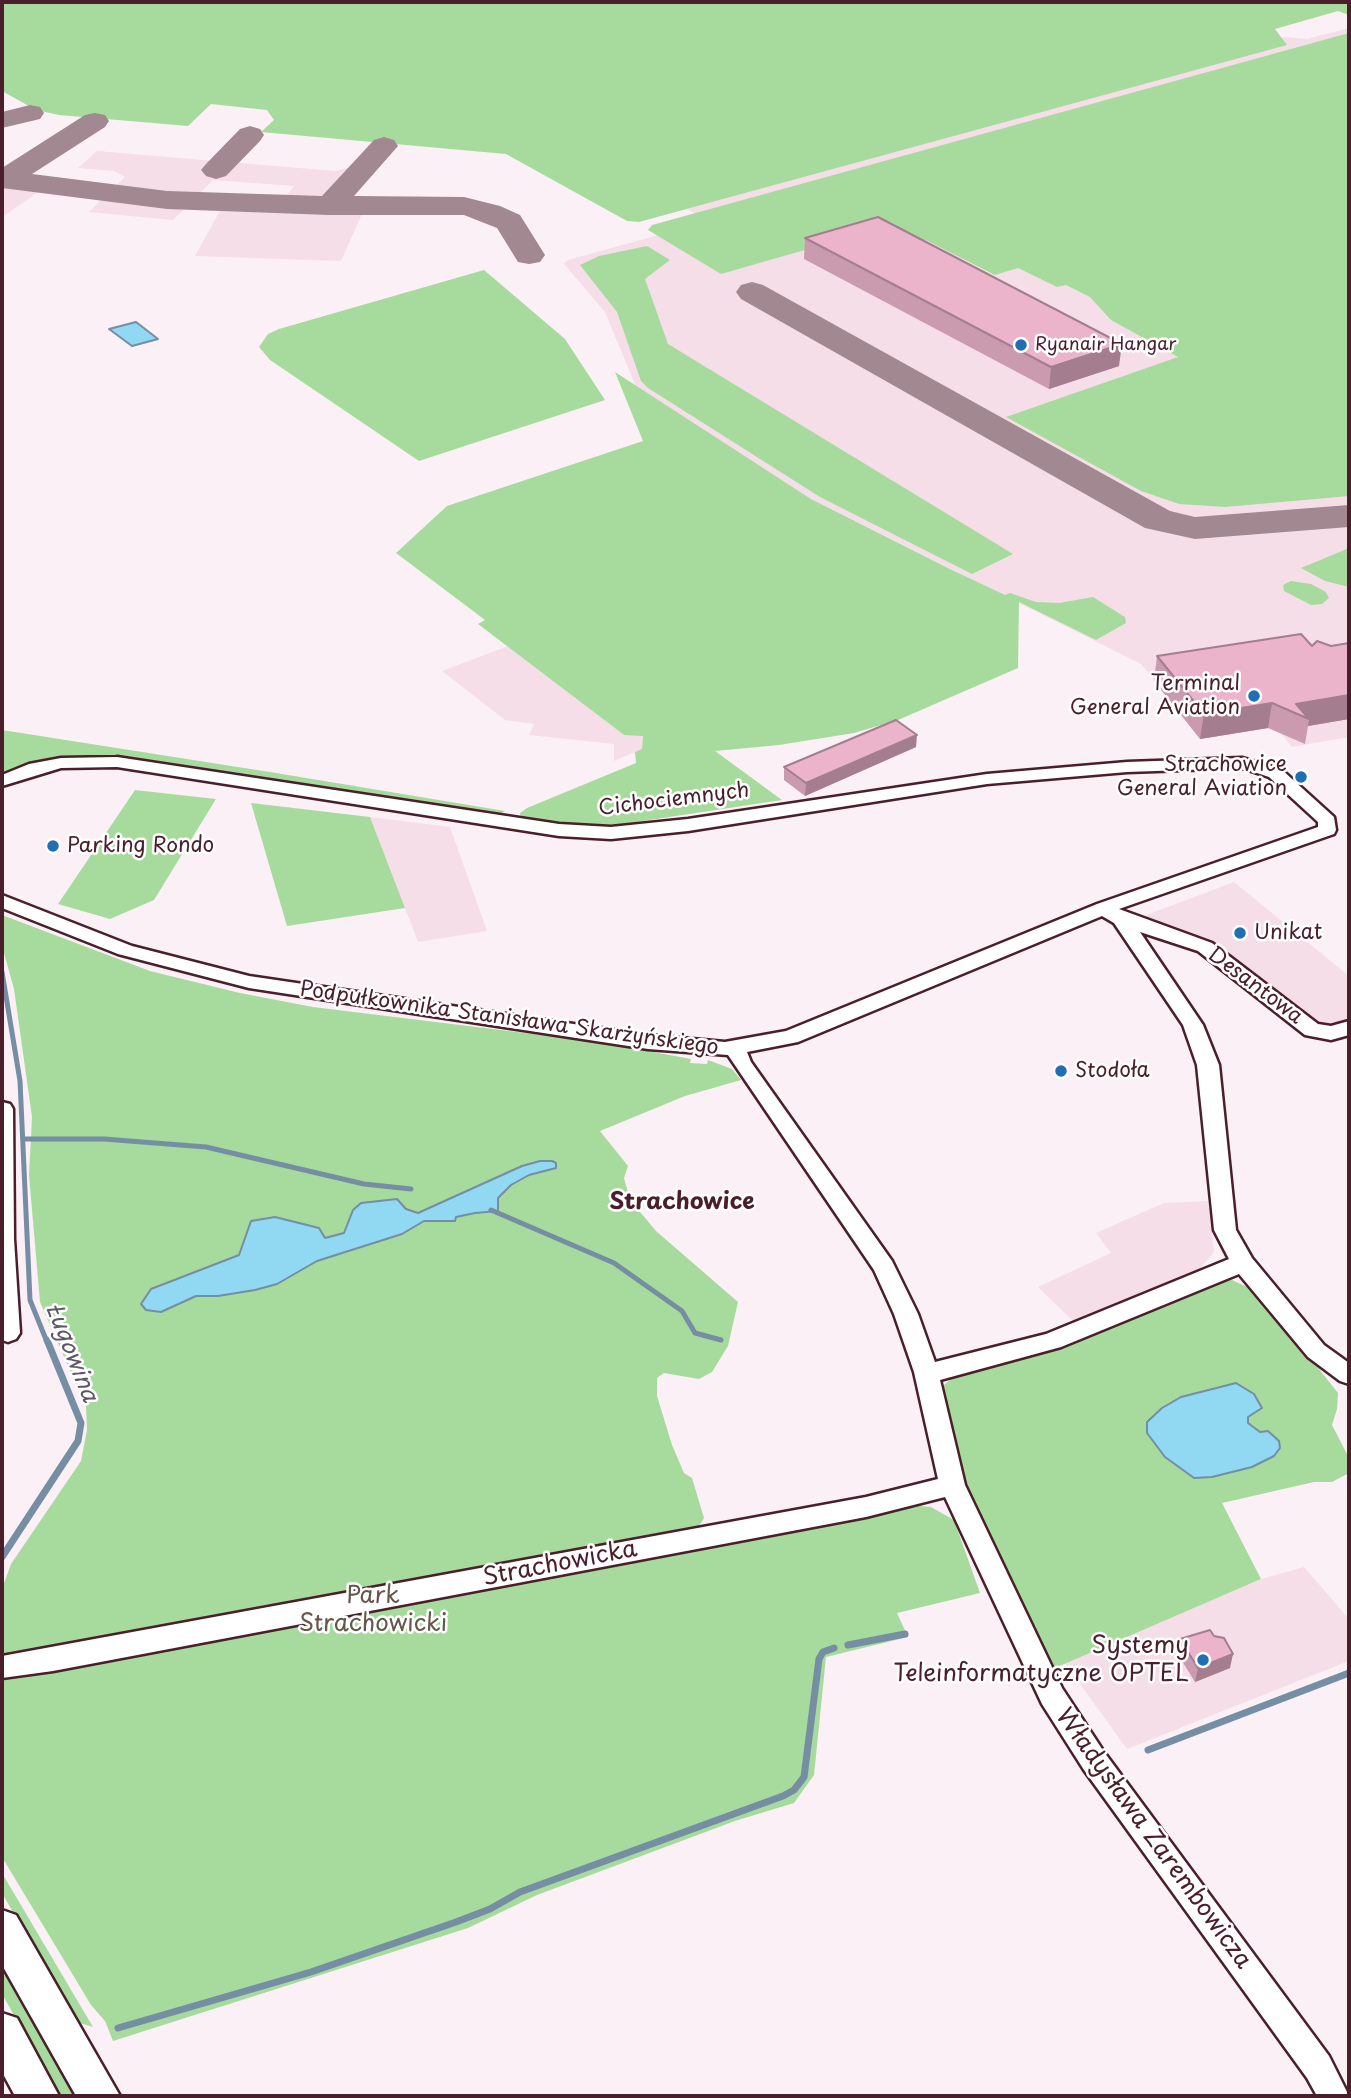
<!DOCTYPE html>
<meta charset="utf-8">
<style>
body{margin:0}
#map{position:relative;width:1351px;height:2098px;overflow:hidden;background:#fbf0f5;font-family:"Playpen Sans",sans-serif}
canvas{display:block}
.frame{position:absolute;inset:0;border:4px solid #4a1f2b;pointer-events:none}
</style>
<div id="map">
<canvas width="1351" height="2098"></canvas>
<div class="frame"></div>
</div>
<script>
const c = document.querySelector('canvas').getContext('2d');
c.lineJoin = 'round';
function fill(path, color) {
  c.fillStyle = color;
  c.fill(path, 'evenodd');
}
function shape(rows) {
  const path = new Path2D();
  for (const r of rows) {
    path.moveTo(r[0], r[1]);
    for (let i = 2; i < r.length; i += 2) path.lineTo(r[i], r[i + 1]);
  }
  return path;
}
function strokePath(path, color, width, dash) {
  c.strokeStyle = color;
  c.lineWidth = width;
  c.lineCap = dash ? 'butt' : 'round';
  c.setLineDash(dash || []);
  c.stroke(path);
}
function drawText(font, color, halo, rows, align = 'center') {
  c.font = font + ' "Playpen Sans",sans-serif';
  c.lineWidth = 5;
  c.setLineDash([]);
  c.textBaseline = 'middle';
  c.strokeStyle = halo;
  c.fillStyle = color;
  for (const [text, x, y, turn = 0] of rows) {
    c.save();
    c.translate(x, y);
    c.rotate((+turn || 0) * Math.PI / 180);
    c.textAlign = isNaN(turn) ? turn : align;
    if (halo) c.strokeText(text, 0, 0);
    c.fillText(text, 0, 0);
    c.restore();
  }
}
fill(shape([
 [1349,28,1349,737,1292,747,1279,731,1268,728,1200,739,1141,664,811,499,636,387,605,312,564,264,568,260,709,221,687,209,1285,44,1281,38,1285,37,1307,39],
 [97,151,335,171,353,167,373,169,342,207,365,207,341,261,195,256,223,205,278,207,294,186,213,180,173,220,89,212,125,177,114,171,78,168],
 [2,175,20,179,50,184,2,217],
 [508,646,624,735,643,735,642,749,614,761,614,744,529,735,534,724,505,720,442,671],
 [370,817,450,827,487,931,418,942],
 [1234,882,1349,976,1349,1021,1333,1026,1308,1021,1203,941,1144,916],
 [1208,1201,1214,1252,1197,1272,1073,1321,1038,1287,1111,1253,1096,1233,1164,1203],
 [1304,1567,1349,1619,1349,1661,1127,1749,1065,1663,1261,1579]
]), '#f6dee8');
fill(shape([
 [2,2,1349,2,1349,15,1338,11,1275,29,1287,45,639,222,627,221,506,154,261,132,274,120,267,110,211,104,188,126,59,115,36,110,2,91],
 [1349,33,1349,496,1225,507,1179,504,1141,491,1006,417,1178,357,1111,320,1090,297,1066,285,1057,287,1018,268,995,275,926,240,916,243,885,227,721,274,648,230,652,225],
 [647,246,670,260,645,279,668,344,1013,554,972,574,820,497,648,388,641,381,617,312,580,265,599,256],
 [484,270,565,339,605,400,419,461,270,360,259,347,268,334,279,329],
 [615,372,811,499,950,569,1005,595,1010,593,1036,602,1059,603,1093,597,1125,617,1126,623,1096,640,1019,602,1018,668,898,720,854,733,779,745,715,751,782,800,603,827,521,818,520,813,527,808,636,763,635,752,642,749,643,736,624,735,478,624,485,620,396,553,447,506,643,441],
 [1349,548,1349,587,1325,581,1301,568],
 [1291,581,1311,584,1326,592,1329,598,1322,604,1311,605,1284,591,1283,585],
 [2,730,276,773,505,811,497,816,117,757,55,759,2,775],
 [135,790,216,799,154,900,110,919,58,904],
 [251,803,370,817,405,908,287,926],
 [2,915,150,971,240,993,313,1007,599,1042,691,1059,690,1063,707,1064,708,1060,732,1069,741,1080,685,1096,600,1131,628,1166,624,1178,630,1200,656,1231,738,1302,728,1346,712,1372,699,1379,664,1373,657,1378,657,1396,672,1445,684,1473,692,1478,704,1518,694,1534,705,1547,909,1505,931,1507,954,1520,980,1593,897,1613,908,1637,826,1657,814,1775,794,1803,735,1821,537,1895,468,1928,113,2041,105,2021,91,2005,2,1857,2,1589,11,1564,81,1461,87,1430,86,1407,40,1302,29,1175,32,1117,14,989,2,946],
 [1232,1280,1258,1292,1338,1393,1337,1409,1332,1425,1349,1458,1349,1473,1332,1482,1314,1482,1222,1503,1261,1579,1048,1671,956,1464,939,1389,956,1375,1097,1332,1209,1281],
 [2,1873,93,2027,80,2023,73,2016,2,1893],
 [2,1963,78,2096,60,2096,2,1994]
]), '#a7db9d');
const water = shape([
 [136,322,158,339,132,346,109,329,136,322],
 [540,1161,552,1161,556,1163,556,1168,529,1175,511,1185,498,1198,498,1211,475,1213,456,1217,455,1221,424,1221,402,1234,317,1261,277,1284,255,1290,218,1296,196,1296,161,1312,146,1310,141,1304,151,1289,239,1255,251,1221,275,1217,319,1228,325,1238,344,1233,353,1210,361,1203,397,1199,406,1209,418,1213,522,1166,540,1161],
 [1236,1383,1254,1394,1262,1408,1248,1417,1248,1423,1260,1432,1268,1431,1279,1441,1280,1448,1274,1456,1252,1467,1212,1477,1194,1478,1165,1457,1147,1433,1147,1422,1162,1408,1181,1397,1236,1383]
]);
fill(water, '#91d8f3');
strokePath(water, '#758ea3', 2);
strokePath(shape([
 [2,972,20,1081,30,1300,47,1342],
 [23,1139,104,1139,206,1147,364,1184,411,1189],
 [491,1210,614,1263,682,1311,695,1333,721,1340]
]), '#758ea3', 5);
strokePath(shape([
 [2,1557,78,1441,81,1423,47,1340],
 [848,1645,905,1634],
 [1148,1750,1349,1673],
 [118,2028,311,1972,456,1922,490,1909,520,1892,783,1796,794,1790,804,1777,819,1659,823,1652,834,1648]
]), '#758ea3', 7);
fill(shape([
 [30,105,40,107,44,113,40,119,2,128,2,112,30,105],
 [95,113,105,115,109,121,105,127,32,174,167,191,322,196,374,140,384,137,394,140,398,146,354,196,464,197,500,206,520,215,545,255,540,262,529,264,518,262,497,228,464,215,329,215,167,209,2,188,2,168,85,115,95,113],
 [250,126,260,129,264,135,260,141,226,176,216,179,206,176,201,170,206,164,240,129,250,126],
 [752,282,763,285,1170,511,1195,517,1349,505,1349,527,1195,539,1145,528,741,299,736,292,741,285,752,282]
]), '#a28890');
const minor = shape([
 [117,757,559,824,611,827,688,819,987,774,1127,762,1242,758,1281,769,1334,817,1336,830,1334,834,1119,909,1212,943,1318,1024,1331,1026,1349,1021,1349,1035,1331,1040,1305,1035,1198,951,1140,932,1203,1025,1219,1065,1236,1230,1252,1258,1324,1345,1349,1363,1349,1384,1340,1381,1308,1357,1239,1274,1061,1347,940,1380,965,1485,1062,1688,1104,1752,1329,2056,1349,2096,1317,2096,1307,2078,1084,1770,1042,1704,945,1497,866,1517,53,1671,2,1678,2,1656,866,1497,938,1479,914,1372,894,1314,874,1270,728,1055,648,1049,249,988,118,954,2,908,2,895,132,946,249,976,648,1035,725,1042,786,1031,1097,904,1318,827,1318,822,1269,777,1242,768,1127,772,987,784,688,831,611,839,559,836,117,767,61,768,2,786,2,775,29,764,61,758,117,757],
 [1102,916,1114,923,1183,1025,1197,1065,1214,1230,1229,1259,1046,1334,935,1362,918,1314,892,1261,751,1062,747,1052,798,1042,1102,916],
 [2,1102,10,1104,13,1109,14,1239,20,1333,16,1339,8,1342,2,1340,2,1102]
]);
const major = shape([
 [2,1910,16,1915,120,2096,76,2096,2,1965,2,1910],
 [2,2013,17,2018,59,2096,15,2096,2,2072,2,2013]
]);
strokePath(minor, '#4a1f2b', 5);
strokePath(major, '#4a1f2b', 5);
fill(minor, '#fff');
fill(major, '#fff');
fill(shape([
 [805,238,1119,366,1049,389,804,259],
 [1349,643,1349,719,1308,726,1305,744,1268,728,1200,739,1154,681,1157,656,1312,646,1331,646],
 [916,747,805,796,784,780,784,767],
 [1214,1636,1230,1668,1195,1682,1177,1653,1180,1639]
]), '#ca9baf');
fill(shape([
 [1122,344,1119,366,1049,389,1051,367],
 [1349,695,1349,719,1308,726,1309,719,1296,704],
 [1272,703,1268,728,1200,739,1204,714],
 [917,735,916,747,805,796,806,783],
 [1233,1654,1230,1668,1195,1682,1198,1668]
]), '#a47e8e');
const building = shape([
 [878,217,1122,344,1051,367,805,238,878,217],
 [1301,634,1312,646,1317,641,1331,646,1349,643,1349,695,1296,704,1309,719,1272,703,1204,714,1157,656,1301,634],
 [896,720,917,735,806,783,784,767,896,720],
 [1210,1630,1214,1636,1224,1638,1233,1654,1198,1668,1180,1639,1210,1630]
]);
fill(building, '#ebb4cb');
strokePath(building, '#a47e8e', 2);
for (const [x, y, r, color] of [
 [1021,345,7,"#1f6fb2"],
 [1254,696,7,"#1f6fb2"],
 [1301,777,7,"#1f6fb2"],
 [53,846,7,"#1f6fb2"],
 [1240,933,7,"#1f6fb2"],
 [1061,1071,7,"#1f6fb2"],
 [1203,1660,7,"#1f6fb2"]
]) {
  const dot = new Path2D();
  dot.arc(x, y, r, 0, 2 * Math.PI);
  c.fillStyle = color;
  c.fill(dot);
  strokePath(dot, '#fff', 2.5);
}
drawText('18px', '#4a1f2b', '#fff', [
 ["Ryanair Hangar",1035,345]
], 'left');
drawText('21px', '#4a1f2b', '#fff', [
 ["Terminal",1240,684,"right"],
 ["General Aviation",1240,708,"right"],
 ["Strachowice",1287,765,"right"],
 ["General Aviation",1287,789,"right"],
 ["Parking Rondo",67,846],
 ["Unikat",1254,933],
 ["Stodoła",1075,1071]
], 'left');
drawText('21px', '#4a1f2b', '#fff', [
 ["Cichociemnych",674,800,-7],
 ["Desantowa",1255,986,37],
 ["Podpułkownika Stanisława Skarżyńskiego",509,1019,8]
]);
drawText('bold 23px', '#4a1f2b', '#fff', [
 ["Strachowice",682,1203]
]);
drawText('italic 23px', '#5f5667', '#fff', [
 ["Ługowina",71,1353,68]
]);
drawText('24px', '#4a1f2b', '#fff', [
 ["Strachowicka",560,1564,-11],
 ["Władysława Zarembowicza",1153,1839,54]
]);
drawText('24px', '#66574d', '#fff', [
 ["Park",373,1596],
 ["Strachowicki",373,1624]
]);
drawText('24px', '#4a1f2b', '#fff', [
 ["Systemy",1189,1646],
 ["Teleinformatyczne OPTEL",1189,1674]
], 'right');
</script>
